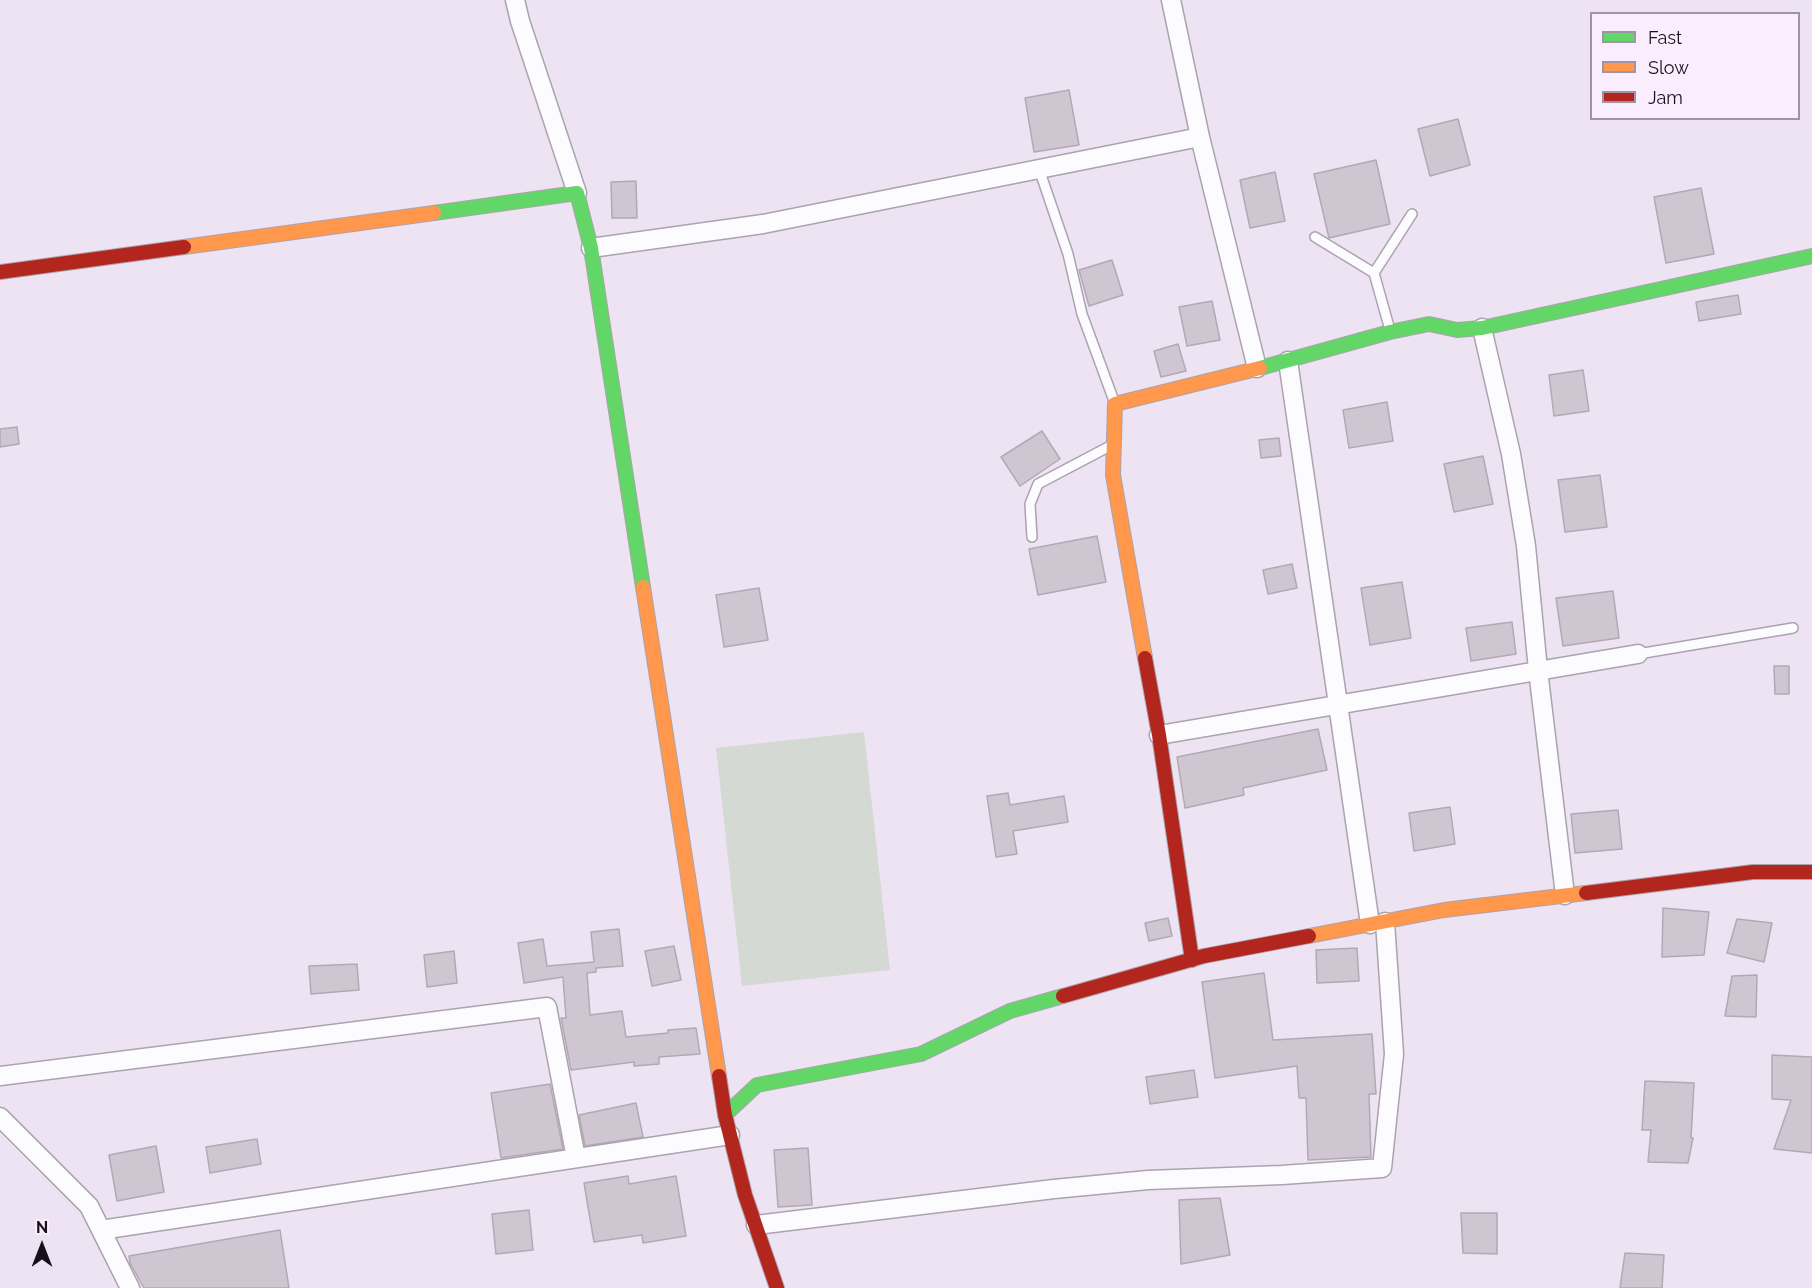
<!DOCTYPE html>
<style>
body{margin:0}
#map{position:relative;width:1812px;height:1288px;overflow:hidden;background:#eee3f2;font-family:Raleway,sans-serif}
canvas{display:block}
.legend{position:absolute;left:1590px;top:12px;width:210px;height:108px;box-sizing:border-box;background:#faedfe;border:2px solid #9f95a2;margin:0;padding:8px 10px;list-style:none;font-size:18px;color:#171019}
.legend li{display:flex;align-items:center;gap:12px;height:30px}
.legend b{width:30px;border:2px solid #9f95a2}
.north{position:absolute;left:12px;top:1216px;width:60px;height:60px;-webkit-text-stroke:4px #faedfe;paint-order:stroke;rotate:0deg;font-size:16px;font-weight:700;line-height:24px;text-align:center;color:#171019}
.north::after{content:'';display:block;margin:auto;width:21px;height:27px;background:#171019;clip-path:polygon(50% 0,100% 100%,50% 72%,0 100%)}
</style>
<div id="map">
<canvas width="1812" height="1288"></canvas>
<ul class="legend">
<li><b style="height:8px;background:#63d668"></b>Fast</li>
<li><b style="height:8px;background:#ff974d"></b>Slow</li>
<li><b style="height:8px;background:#b3261e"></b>Jam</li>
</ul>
<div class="north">N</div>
</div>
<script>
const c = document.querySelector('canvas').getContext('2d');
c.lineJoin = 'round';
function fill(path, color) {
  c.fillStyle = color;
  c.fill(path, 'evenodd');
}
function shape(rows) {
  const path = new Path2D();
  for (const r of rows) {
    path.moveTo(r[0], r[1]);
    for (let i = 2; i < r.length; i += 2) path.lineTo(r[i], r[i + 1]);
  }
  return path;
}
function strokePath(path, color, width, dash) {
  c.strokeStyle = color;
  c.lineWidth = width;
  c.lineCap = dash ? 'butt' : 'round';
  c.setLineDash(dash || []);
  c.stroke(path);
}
fill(shape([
 [864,732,890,970,742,986,716,748]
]), '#d5d9d3');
const building = shape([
 [1069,90,1079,145,1034,152,1025,98,1069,90],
 [1458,119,1470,165,1430,176,1418,129,1458,119],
 [1376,160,1390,224,1329,238,1314,174,1376,160],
 [1275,172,1285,221,1250,228,1240,180,1275,172],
 [636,181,637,218,612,218,611,182,636,181],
 [1701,188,1714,254,1666,263,1654,197,1701,188],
 [1112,260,1123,295,1089,306,1079,270,1112,260],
 [1738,295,1741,314,1699,321,1696,302,1738,295],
 [1212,301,1220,340,1187,346,1179,307,1212,301],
 [1178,344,1186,371,1161,377,1154,351,1178,344],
 [1583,370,1589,411,1554,416,1549,375,1583,370],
 [1387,402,1393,441,1349,448,1343,410,1387,402],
 [17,427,19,444,0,447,0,429,17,427],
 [1042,431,1060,459,1020,486,1001,457,1042,431],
 [1279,438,1281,456,1261,458,1259,440,1279,438],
 [1483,456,1493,504,1454,512,1444,464,1483,456],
 [1600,475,1607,527,1565,532,1558,480,1600,475],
 [1097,536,1106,582,1038,595,1029,549,1097,536],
 [1292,564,1297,588,1268,594,1263,570,1292,564],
 [1402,582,1411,638,1370,645,1361,588,1402,582],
 [759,588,768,640,724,647,716,595,759,588],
 [1613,591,1619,638,1563,646,1556,598,1613,591],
 [1512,622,1516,654,1471,661,1466,628,1512,622],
 [1774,666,1789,666,1789,694,1775,694,1774,666],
 [1318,729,1327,770,1243,788,1244,795,1185,808,1177,757,1318,729],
 [1008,793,1010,805,1064,796,1068,822,1013,831,1017,854,996,857,987,796,1008,793],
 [1450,807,1455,844,1414,851,1409,813,1450,807],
 [1618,810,1622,849,1575,853,1571,814,1618,810],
 [1663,908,1709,912,1704,955,1662,957,1663,908],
 [1168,918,1172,936,1149,941,1145,923,1168,918],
 [1737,919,1772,923,1764,962,1727,953,1737,919],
 [619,929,623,966,596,968,596,972,587,973,590,1015,622,1011,626,1037,668,1033,668,1030,696,1028,700,1054,659,1057,659,1064,634,1066,634,1062,571,1070,561,1018,566,1018,563,977,524,983,518,943,543,939,547,966,594,962,591,932,619,929],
 [674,946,681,980,652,986,645,951,674,946],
 [1357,948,1359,981,1317,983,1316,950,1357,948],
 [454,951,457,983,427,987,424,955,454,951],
 [357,964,359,990,311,994,309,966,357,964],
 [1264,973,1273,1040,1372,1034,1376,1094,1369,1094,1371,1157,1308,1160,1306,1098,1299,1098,1297,1066,1215,1078,1202,982,1264,973],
 [1757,975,1756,1017,1725,1016,1732,976,1757,975],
 [1772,1055,1812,1057,1812,1153,1774,1149,1791,1100,1772,1099,1772,1055],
 [1194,1070,1198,1097,1150,1104,1146,1077,1194,1070],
 [1645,1081,1694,1083,1691,1138,1693,1138,1688,1163,1648,1162,1651,1130,1642,1130,1645,1081],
 [550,1084,563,1149,501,1158,491,1093,550,1084],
 [636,1103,643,1137,585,1146,579,1115,636,1103],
 [257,1139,261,1164,210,1173,206,1147,257,1139],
 [156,1146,164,1192,117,1201,109,1155,156,1146],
 [808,1148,812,1205,778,1207,774,1150,808,1148],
 [628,1176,629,1184,676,1176,686,1236,643,1243,642,1235,594,1242,584,1183,628,1176],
 [1220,1198,1230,1255,1181,1264,1179,1200,1220,1198],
 [529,1210,533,1250,496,1254,492,1214,529,1210],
 [1461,1213,1497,1213,1497,1254,1463,1253,1461,1213],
 [280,1230,289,1288,144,1288,130,1263,129,1256,280,1230],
 [1625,1253,1664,1255,1662,1288,1620,1288,1625,1253]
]);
fill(building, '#cfc6d2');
strokePath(building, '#b2a9b4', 1.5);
const lane = shape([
 [1039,169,1068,254,1082,314,1114,401],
 [1315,237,1374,273,1390,330],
 [1374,273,1412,214],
 [1032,537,1030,504,1038,484,1112,445],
 [1638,654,1793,628]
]);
const street = shape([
 [515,0,520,21,577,193],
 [1171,0,1200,137],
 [591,248,763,224,1200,137,1257,368],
 [1482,328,1511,454,1526,546,1538,670,1565,895],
 [1288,361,1370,924],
 [1159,735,1638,654],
 [0,1076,547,1007,576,1158],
 [0,1117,89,1206,130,1288],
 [756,1225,1054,1189,1148,1180,1282,1175,1382,1168,1394,1054,1385,922],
 [101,1230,730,1135]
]);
const fast = shape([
 [434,213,577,193,591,248,643,587],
 [1260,368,1390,332,1429,324,1457,330,1482,328,1812,256],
 [725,1115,757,1085,921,1054,1010,1011,1063,996]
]);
const slow = shape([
 [184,247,434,213],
 [643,587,719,1076],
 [1145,658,1113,475,1115,404,1260,368],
 [1309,936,1444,910,1586,893]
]);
const jam = shape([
 [0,272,184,247],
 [1145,658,1159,735,1192,960],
 [1586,893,1753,872,1812,872],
 [1063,996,1204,956,1309,936],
 [719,1076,725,1115,745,1195,777,1288]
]);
strokePath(lane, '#aba3ae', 12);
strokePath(street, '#aba3ae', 21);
strokePath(fast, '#aba3ae', 16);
strokePath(slow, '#aba3ae', 16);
strokePath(jam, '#aba3ae', 16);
strokePath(lane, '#fcfbfd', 9);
strokePath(street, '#fcfbfd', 18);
strokePath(fast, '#63d668', 14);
strokePath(slow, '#ff974d', 14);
strokePath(jam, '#b3261e', 14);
</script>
